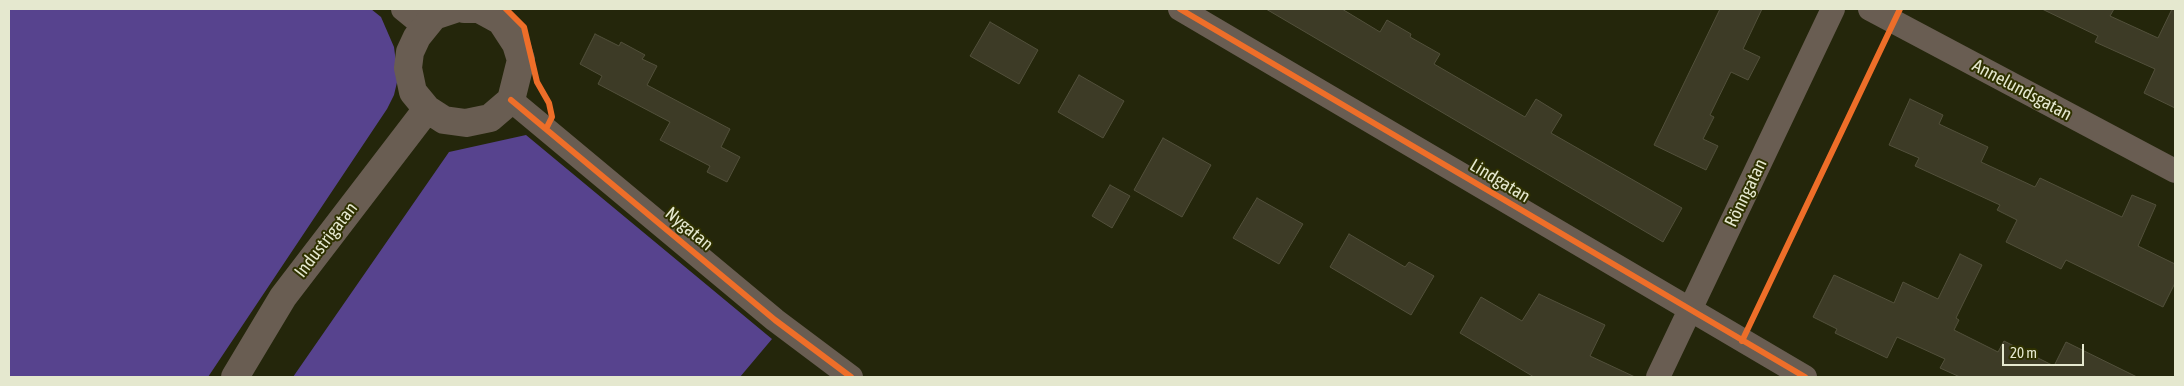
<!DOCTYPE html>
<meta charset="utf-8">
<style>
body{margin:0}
#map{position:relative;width:2184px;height:386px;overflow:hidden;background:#24260b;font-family:"Asap Condensed",sans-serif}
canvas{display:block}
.frame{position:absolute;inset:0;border:10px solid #e5e8cf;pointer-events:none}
.scale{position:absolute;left:2002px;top:344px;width:82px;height:22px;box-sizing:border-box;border:2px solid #e5e8cf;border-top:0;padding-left:6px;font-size:15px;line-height:18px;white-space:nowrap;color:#e5e8cf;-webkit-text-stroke:4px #2f3100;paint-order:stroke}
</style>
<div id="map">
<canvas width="2184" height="386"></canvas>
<div class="frame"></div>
<div class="scale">20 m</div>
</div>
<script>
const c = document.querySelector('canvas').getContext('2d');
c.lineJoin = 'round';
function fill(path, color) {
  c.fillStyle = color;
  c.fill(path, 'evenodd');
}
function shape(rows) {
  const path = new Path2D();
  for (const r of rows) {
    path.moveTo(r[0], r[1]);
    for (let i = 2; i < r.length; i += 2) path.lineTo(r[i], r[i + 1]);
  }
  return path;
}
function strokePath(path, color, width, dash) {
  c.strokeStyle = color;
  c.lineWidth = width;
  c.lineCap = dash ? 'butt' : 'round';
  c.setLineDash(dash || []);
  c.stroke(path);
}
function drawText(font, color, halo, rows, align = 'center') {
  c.font = font + ' "Asap Condensed",sans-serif';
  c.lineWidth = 4;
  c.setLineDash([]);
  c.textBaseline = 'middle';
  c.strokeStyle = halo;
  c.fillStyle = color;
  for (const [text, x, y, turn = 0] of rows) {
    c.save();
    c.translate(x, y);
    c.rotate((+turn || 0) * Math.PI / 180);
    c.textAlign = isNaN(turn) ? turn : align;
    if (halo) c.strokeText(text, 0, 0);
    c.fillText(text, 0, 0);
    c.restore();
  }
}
fill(shape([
 [9,9,371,9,381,17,394,47,398,78,394,95,387,109,208,377,9,377],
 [526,135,772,339,740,377,293,377,449,152]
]), '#57438e');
const building = shape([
 [1266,9,1342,9,1380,32,1387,20,1411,34,1410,37,1440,54,1434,64,1525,117,1536,99,1562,115,1551,133,1682,208,1663,242,1266,9],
 [1720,9,1762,9,1743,49,1760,57,1748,80,1731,72,1710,115,1714,117,1703,139,1718,146,1706,170,1654,145,1720,9],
 [2042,9,2114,9,2110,16,2158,38,2172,9,2175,9,2175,108,2144,93,2155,69,2095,42,2098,36,2042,9],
 [990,22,1038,50,1019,84,970,56,990,22],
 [595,34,619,46,621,42,645,55,642,59,657,66,647,85,730,129,721,147,740,157,727,182,707,172,710,166,660,140,670,122,598,84,602,76,580,64,595,34],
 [1079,75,1124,101,1103,138,1058,112,1079,75],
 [1910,99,1943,115,1939,124,1988,147,1981,162,2035,187,2040,178,2122,217,2132,195,2156,205,2138,246,2175,264,2175,283,2163,307,2066,260,2061,269,2006,242,2017,220,1997,210,2000,205,1915,166,1919,158,1889,145,1910,99],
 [1163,138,1211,165,1182,217,1134,190,1163,138],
 [1110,185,1130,196,1112,228,1092,216,1110,185],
 [1257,198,1303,224,1279,264,1233,238,1257,198],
 [1349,234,1405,267,1409,262,1434,276,1411,315,1330,267,1349,234],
 [1960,254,1982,265,1956,318,1959,320,1954,330,1998,352,2004,341,2054,366,2066,342,2137,377,1960,377,1940,368,1945,359,1897,337,1887,358,1835,333,1837,329,1813,317,1834,275,1894,303,1903,282,1938,299,1960,254],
 [1539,294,1605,325,1590,356,1635,377,1534,377,1460,333,1481,297,1522,321,1539,294]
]);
fill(building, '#3d3b26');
strokePath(building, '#52503b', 1);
strokePath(shape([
 [403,9,425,27],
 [1180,9,1805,377],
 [1870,9,2175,171],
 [511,100,775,320,851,377],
 [1658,377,1833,9]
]), '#695d52', 24);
strokePath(shape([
 [455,9,434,16,417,37,410,52,408,68,413,92,427,109,444,120,466,123,490,118,511,100,521,60,516,44,501,21,479,9,464,9],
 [235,377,283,297,427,109]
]), '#695d52', 28);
strokePath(shape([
 [506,9,524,27,537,82,549,103,552,117,546,129],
 [1180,9,1805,377],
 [511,100,775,320,851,377],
 [1742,341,1900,9]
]), '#ee6e29', 6);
drawText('18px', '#e5e8cf', '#2f3100', [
 ["Annelundsgatan",2022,90,28],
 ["Lindgatan",1500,181,31],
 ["Rönngatan",1746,193,-64],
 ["Nygatan",689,229,40],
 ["Industrigatan",326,240,-52]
]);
</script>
